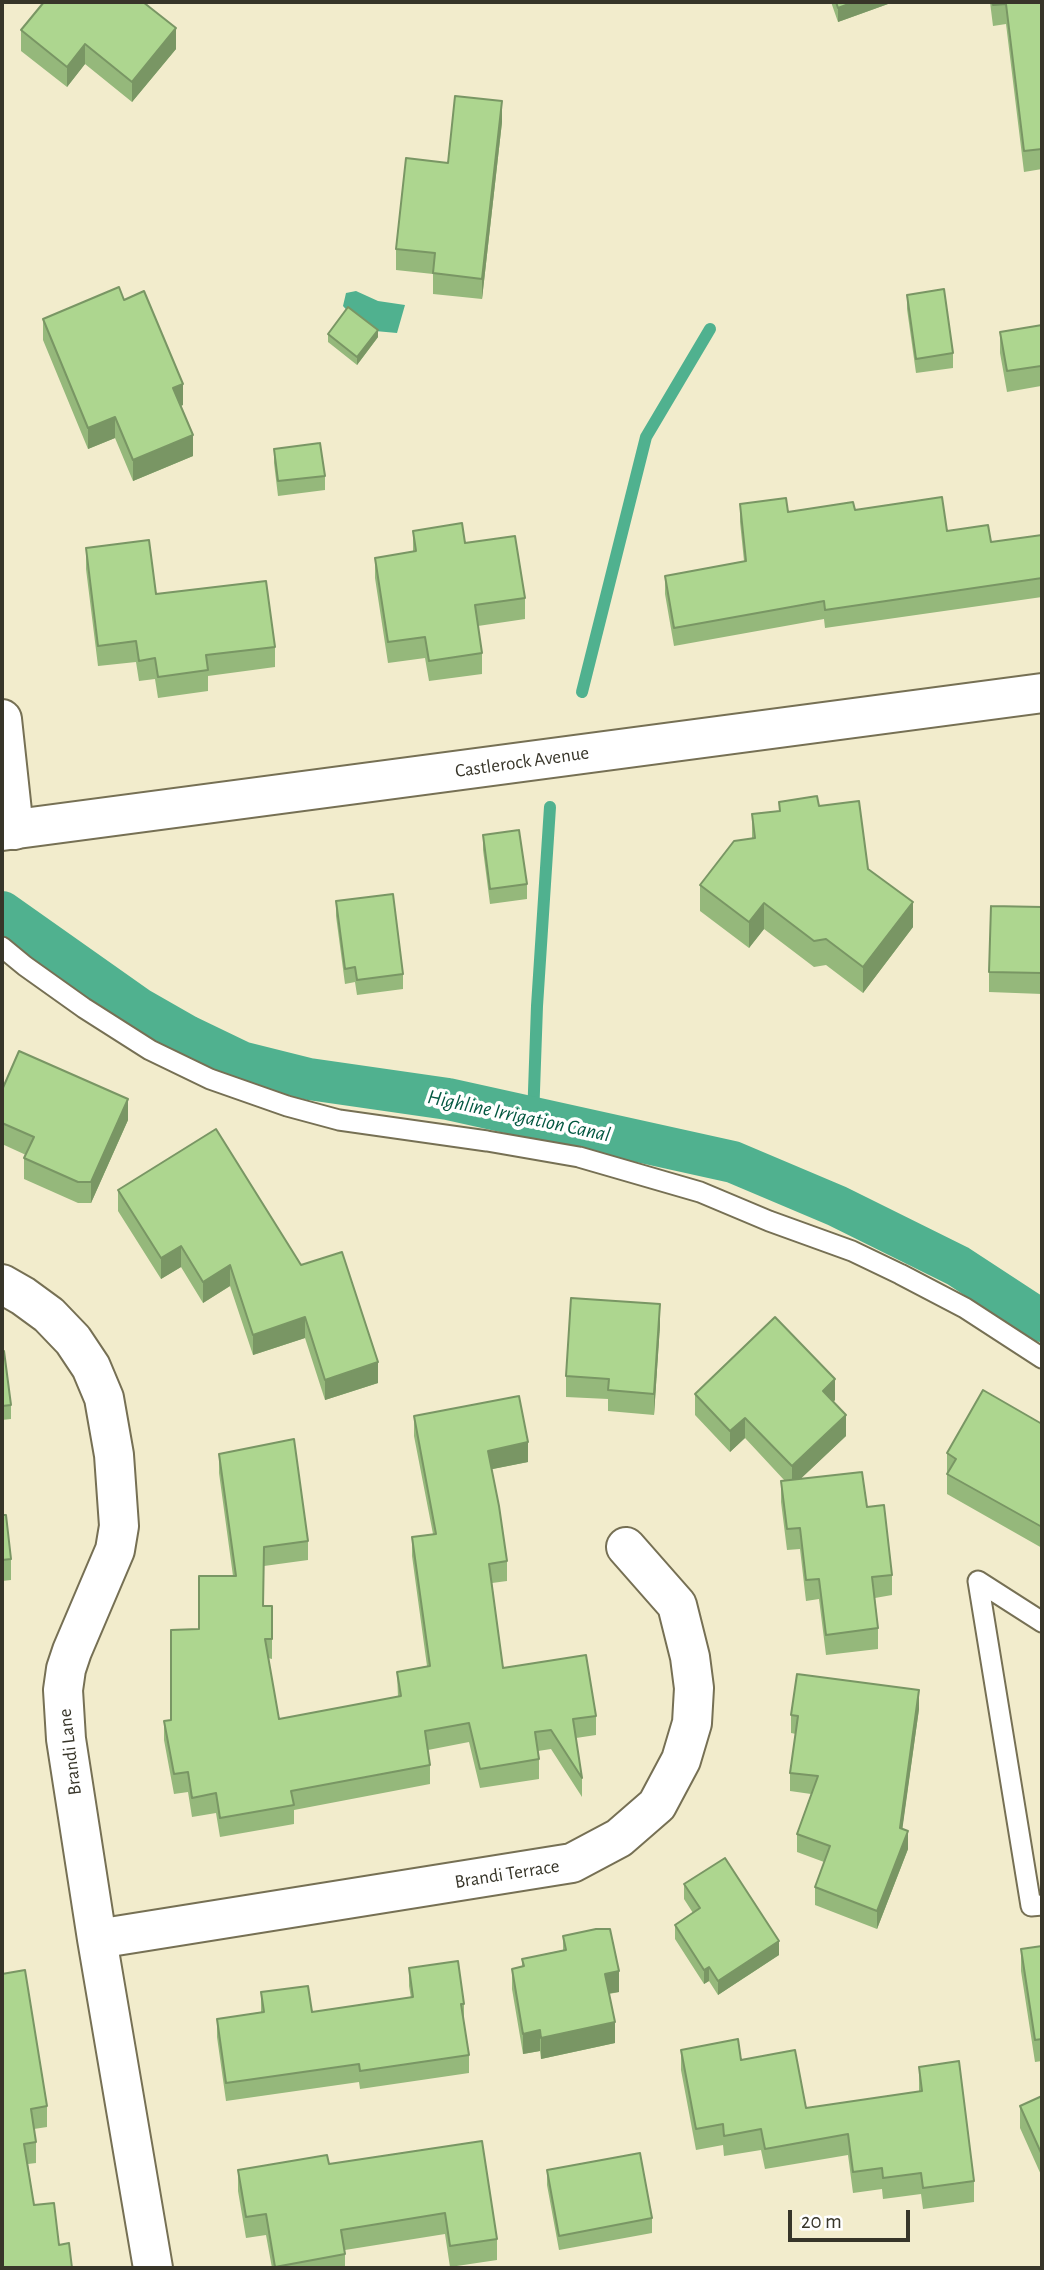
<!DOCTYPE html>
<style>
body{margin:0}
#map{position:relative;width:1044px;height:2270px;overflow:hidden;background:#f2eccc;font-family:"Alegreya Sans",sans-serif}
canvas{display:block}
.frame{position:absolute;inset:0;border:4px solid #373529;pointer-events:none}
.scale{position:absolute;left:788px;top:2210px;width:122px;height:32px;box-sizing:border-box;border:4px solid #373529;border-top:0;padding-left:9px;font-size:21px;line-height:24px;white-space:nowrap;color:#373529;-webkit-text-stroke:5px #fff;paint-order:stroke}
</style>
<div id="map">
<canvas width="1044" height="2270"></canvas>
<div class="frame"></div>
<div class="scale">20 m</div>
</div>
<script>
const c = document.querySelector('canvas').getContext('2d');
c.lineJoin = 'round';
function fill(path, color) {
  c.fillStyle = color;
  c.fill(path, 'evenodd');
}
function shape(rows) {
  const path = new Path2D();
  for (const r of rows) {
    path.moveTo(r[0], r[1]);
    for (let i = 2; i < r.length; i += 2) path.lineTo(r[i], r[i + 1]);
  }
  return path;
}
function strokePath(path, color, width, dash) {
  c.strokeStyle = color;
  c.lineWidth = width;
  c.lineCap = dash ? 'butt' : 'round';
  c.setLineDash(dash || []);
  c.stroke(path);
}
function drawText(font, color, halo, rows, align = 'center') {
  c.font = font + ' "Alegreya Sans",sans-serif';
  c.lineWidth = 7;
  c.setLineDash([]);
  c.textBaseline = 'middle';
  c.strokeStyle = halo;
  c.fillStyle = color;
  for (const [text, x, y, turn = 0] of rows) {
    c.save();
    c.translate(x, y);
    c.rotate((+turn || 0) * Math.PI / 180);
    c.textAlign = isNaN(turn) ? turn : align;
    if (halo) c.strokeText(text, 0, 0);
    c.fillText(text, 0, 0);
    c.restore();
  }
}
fill(shape([
 [356,291,378,301,405,305,397,333,375,331,354,318,343,306,346,293]
]), '#50b18f');
strokePath(shape([
 [582,692,646,437,710,329],
 [533,1119,537,1006,550,807]
]), '#50b18f', 12);
strokePath(shape([
 [2,912,138,1008,187,1036,241,1062,309,1079,448,1099,733,1162,837,1206,958,1266,1042,1321]
]), '#50b18f', 42);
const service = shape([
 [2,947,25,966,84,1008,150,1050,210,1079,287,1106,339,1120,487,1141,579,1157,700,1192,769,1221,852,1251,900,1274,965,1308,1042,1358],
 [1042,1622,978,1581,1031,1906,1042,1905]
]);
const minor = shape([
 [2,719,14,830],
 [2,1284,23,1296,49,1315,73,1340,91,1367,104,1398,114,1455,119,1526,115,1550,72,1651,66,1669,63,1690,66,1739,97,1939,153,2268],
 [97,1939,572,1863,619,1838,657,1805,681,1760,692,1723,694,1688,690,1657,677,1605,626,1547]
]);
const tertiary = shape([
 [2,831,1042,693]
]);
strokePath(service, '#767054', 23);
strokePath(minor, '#767054', 42);
strokePath(tertiary, '#767054', 42);
strokePath(service, '#fff', 19);
strokePath(minor, '#fff', 38);
strokePath(tertiary, '#fff', 38);
fill(shape([
 [831,2,888,2,888,4,838,22],
 [990,2,1042,2,1042,169,1024,172,1006,24,993,26],
 [21,30,176,49,132,102,85,64,67,87,21,51],
 [502,122,482,299,433,294,433,274,396,270,396,249,448,163],
 [907,295,953,353,953,368,916,373,907,309],
 [124,300,183,405,180,406,193,456,133,481,115,438,88,449,43,340,43,319],
 [1042,325,1042,395,1041,386,1007,392,1000,353,1000,332],
 [328,334,378,337,357,365,328,342],
 [274,449,325,476,325,490,278,496,274,463],
 [740,504,788,512,855,510,947,531,991,542,1042,535,1042,597,825,628,824,619,674,646,665,594,665,576,744,561,740,522],
 [413,531,465,543,525,598,525,619,478,626,482,653,482,674,429,681,425,658,388,663,375,578,375,558,413,552],
 [86,548,156,594,275,647,275,667,208,676,208,691,158,698,155,679,139,681,136,662,98,666,86,569],
 [819,806,913,927,863,993,826,965,814,967,764,929,749,948,700,911,700,885,752,838,752,814],
 [483,835,527,884,527,899,490,904,483,850],
 [336,901,403,974,403,989,357,995,355,982,345,984,336,916],
 [1042,907,1042,994,989,992,989,972],
 [2,1090,128,1120,91,1203,78,1203,24,1179,24,1158,26,1155,2,1144],
 [118,1190,301,1265,378,1383,325,1400,305,1338,253,1355,230,1286,203,1303,181,1267,161,1279,118,1211],
 [660,1325,654,1415,608,1411,608,1399,566,1397,566,1376],
 [2,1351,11,1405,11,1419,2,1420],
 [695,1394,835,1400,833,1402,846,1436,800,1479,867,1507,892,1575,892,1595,875,1598,878,1628,878,1649,826,1655,819,1599,806,1601,800,1549,787,1550,781,1502,781,1481,785,1481,745,1438,730,1452,695,1415],
 [414,1416,528,1462,492,1469,507,1561,507,1581,492,1583,503,1668,596,1716,596,1735,576,1738,582,1778,582,1797,551,1749,538,1751,539,1759,539,1779,480,1788,469,1742,428,1750,430,1765,430,1784,294,1810,294,1824,220,1837,216,1813,192,1817,188,1792,174,1794,164,1740,164,1721,171,1720,199,1629,233,1576,219,1473,219,1454,308,1541,308,1560,264,1566,264,1606,272,1606,272,1659,268,1658,279,1719,398,1697,397,1672,427,1666,412,1556,412,1537,433,1534,414,1436],
 [1042,1424,1042,1548,947,1494,947,1453],
 [2,1515,11,1559,11,1580,2,1581],
 [919,1709,902,1829,908,1849,877,1929,815,1905,815,1887,824,1862,797,1852,797,1834,811,1794,790,1791,790,1773,796,1734,791,1733,791,1715],
 [684,1884,779,1955,718,1995,709,1981,704,1984,675,1939,675,1925,693,1913,684,1899],
 [563,1936,619,1992,609,1994,615,2043,541,2059,540,2051,523,2054,512,1989,512,1969,522,1966,522,1959,563,1950],
 [1042,1946,1042,2061,1035,2062,1021,1971,1021,1949],
 [409,1968,464,2004,464,2022,469,2055,469,2073,360,2089,359,2082,226,2101,217,2037,217,2019,261,2012,261,1992,312,2012,411,1998,409,1986],
 [2,1974,47,2106,47,2127,34,2129,36,2142,36,2163,28,2164,34,2205,59,2245,2,2268],
 [681,2050,741,2060,806,2108,919,2092,919,2067,974,2181,974,2202,923,2209,921,2194,883,2199,882,2189,853,2193,848,2155,765,2169,761,2150,724,2156,723,2145,696,2150,681,2070],
 [1042,2096,1042,2177,1020,2128,1020,2106],
 [482,2141,497,2239,497,2260,450,2267,445,2234,345,2250,345,2268,272,2268,266,2235,246,2238,238,2191,238,2170,329,2164],
 [547,2170,652,2218,652,2233,559,2250,547,2185]
]), '#95b87b');
fill(shape([
 [854,2,888,2,888,4,838,22,838,8],
 [176,28,176,49,132,102,132,82],
 [85,44,85,64,67,87,67,67],
 [502,101,502,122,482,299,482,279],
 [378,330,378,337,357,365,357,357],
 [183,384,183,405,173,409,173,388],
 [115,417,115,438,88,449,88,428],
 [193,435,193,456,133,481,133,460],
 [913,902,913,927,863,993,863,967],
 [764,903,764,929,749,948,749,922],
 [128,1099,128,1120,91,1203,91,1182],
 [181,1246,181,1267,161,1279,161,1258],
 [230,1265,230,1286,203,1303,203,1282],
 [660,1304,660,1325,654,1415,654,1394],
 [305,1317,305,1338,253,1355,253,1335],
 [378,1362,378,1383,325,1400,325,1380],
 [835,1379,835,1400,823,1412,823,1391],
 [846,1415,846,1436,792,1487,792,1466],
 [745,1418,745,1438,730,1452,730,1431],
 [528,1442,528,1462,488,1470,488,1451],
 [919,1690,919,1709,900,1846,900,1828],
 [908,1831,908,1849,877,1929,877,1911],
 [779,1941,779,1955,718,1995,718,1981],
 [709,1967,709,1981,704,1984,704,1970],
 [619,1971,619,1992,605,1994,605,1974],
 [615,2022,615,2043,541,2059,541,2038],
 [540,2030,540,2051,523,2054,523,2034]
]), '#799664');
const building = shape([
 [44,2,143,2,176,28,132,82,85,44,67,67,21,30,44,2],
 [836,2,854,2,838,8,836,2],
 [992,2,1042,2,1042,149,1024,151,1006,4,993,5,992,2],
 [455,96,502,101,482,279,433,273,435,253,396,249,406,158,448,163,455,96],
 [119,287,124,300,144,291,183,384,173,388,193,435,133,460,115,417,88,428,43,319,119,287],
 [944,289,953,353,916,359,907,295,944,289],
 [348,307,378,330,357,357,328,334,348,307],
 [1042,325,1042,374,1041,366,1007,371,1000,332,1042,325],
 [320,443,325,476,278,481,274,449,320,443],
 [942,497,947,531,988,525,991,542,1042,535,1042,578,825,610,824,601,674,628,665,576,746,561,740,504,786,498,788,512,853,502,855,510,942,497],
 [462,523,465,543,515,536,525,598,475,605,482,653,429,661,425,637,388,642,375,558,416,551,413,531,462,523],
 [149,540,156,594,266,581,275,647,206,655,208,670,158,677,155,658,139,661,136,641,98,646,86,548,149,540],
 [817,796,819,806,859,801,868,869,913,902,863,967,826,939,814,941,764,903,749,922,700,885,734,841,755,838,752,814,780,811,779,802,817,796],
 [519,830,527,884,490,889,483,835,519,830],
 [393,894,403,974,357,980,355,967,345,969,336,901,393,894],
 [991,906,1042,907,1042,973,989,972,991,906],
 [19,1051,128,1099,91,1182,78,1182,24,1158,34,1137,2,1123,2,1090,19,1051],
 [216,1129,301,1265,342,1252,378,1362,325,1380,305,1317,253,1335,230,1265,203,1282,181,1246,161,1258,118,1190,216,1129],
 [571,1298,660,1304,654,1394,608,1390,609,1379,566,1376,571,1298],
 [775,1317,835,1379,823,1391,846,1415,792,1466,745,1418,730,1431,695,1394,775,1317],
 [2,1351,4,1351,11,1405,2,1406,2,1351],
 [983,1390,1042,1424,1042,1527,947,1474,956,1459,947,1453,983,1390],
 [519,1396,528,1442,488,1451,499,1506,507,1561,489,1564,503,1668,586,1655,596,1716,573,1719,582,1778,551,1730,535,1732,539,1759,480,1769,469,1723,425,1731,430,1765,291,1791,294,1805,220,1818,216,1793,192,1798,188,1772,174,1774,164,1721,171,1720,171,1630,199,1629,199,1576,236,1576,219,1454,294,1439,308,1541,264,1547,263,1606,272,1606,272,1639,265,1639,279,1719,401,1696,397,1672,430,1666,412,1537,436,1534,414,1416,519,1396],
 [862,1472,867,1507,884,1505,892,1575,872,1577,878,1628,826,1635,819,1579,806,1580,800,1528,787,1529,781,1481,862,1472],
 [2,1515,6,1515,11,1559,2,1560,2,1515],
 [797,1674,919,1690,900,1828,908,1831,877,1911,815,1887,830,1846,797,1834,818,1776,790,1773,798,1716,791,1715,797,1674],
 [725,1858,779,1941,718,1981,709,1967,704,1970,675,1925,700,1908,684,1884,725,1858],
 [596,1929,610,1929,619,1971,605,1974,615,2022,541,2038,540,2030,523,2034,512,1969,524,1966,522,1959,566,1950,563,1936,596,1929],
 [1042,1946,1042,2039,1035,2040,1021,1949,1042,1946],
 [458,1961,464,2004,461,2004,469,2055,360,2071,359,2064,226,2083,217,2019,264,2012,261,1992,308,1986,312,2012,413,1997,409,1968,458,1961],
 [25,1970,47,2106,31,2109,36,2142,24,2144,34,2205,54,2203,59,2245,69,2243,72,2268,2,2268,2,1974,25,1970],
 [738,2039,741,2060,795,2050,806,2108,922,2091,919,2067,959,2061,974,2181,923,2188,921,2173,883,2178,882,2168,853,2172,848,2134,765,2149,761,2129,724,2136,723,2124,696,2129,681,2050,738,2039],
 [1042,2096,1042,2155,1020,2106,1042,2096],
 [482,2141,497,2239,450,2246,445,2213,341,2230,345,2254,275,2267,266,2214,246,2217,238,2170,327,2155,329,2164,482,2141],
 [640,2153,652,2218,559,2236,547,2170,640,2153]
]);
fill(building, '#add68f');
strokePath(building, '#799664', 2);
drawText('19px', '#373529', '#fff', [
 ["Castlerock Avenue",522,762,-8],
 ["Brandi Lane",70,1752,-97],
 ["Brandi Terrace",507,1874,-9]
]);
drawText('italic 21px', '#035740', '#fff', [
 ["Highline Irrigation Canal",519,1116,12]
]);
</script>
